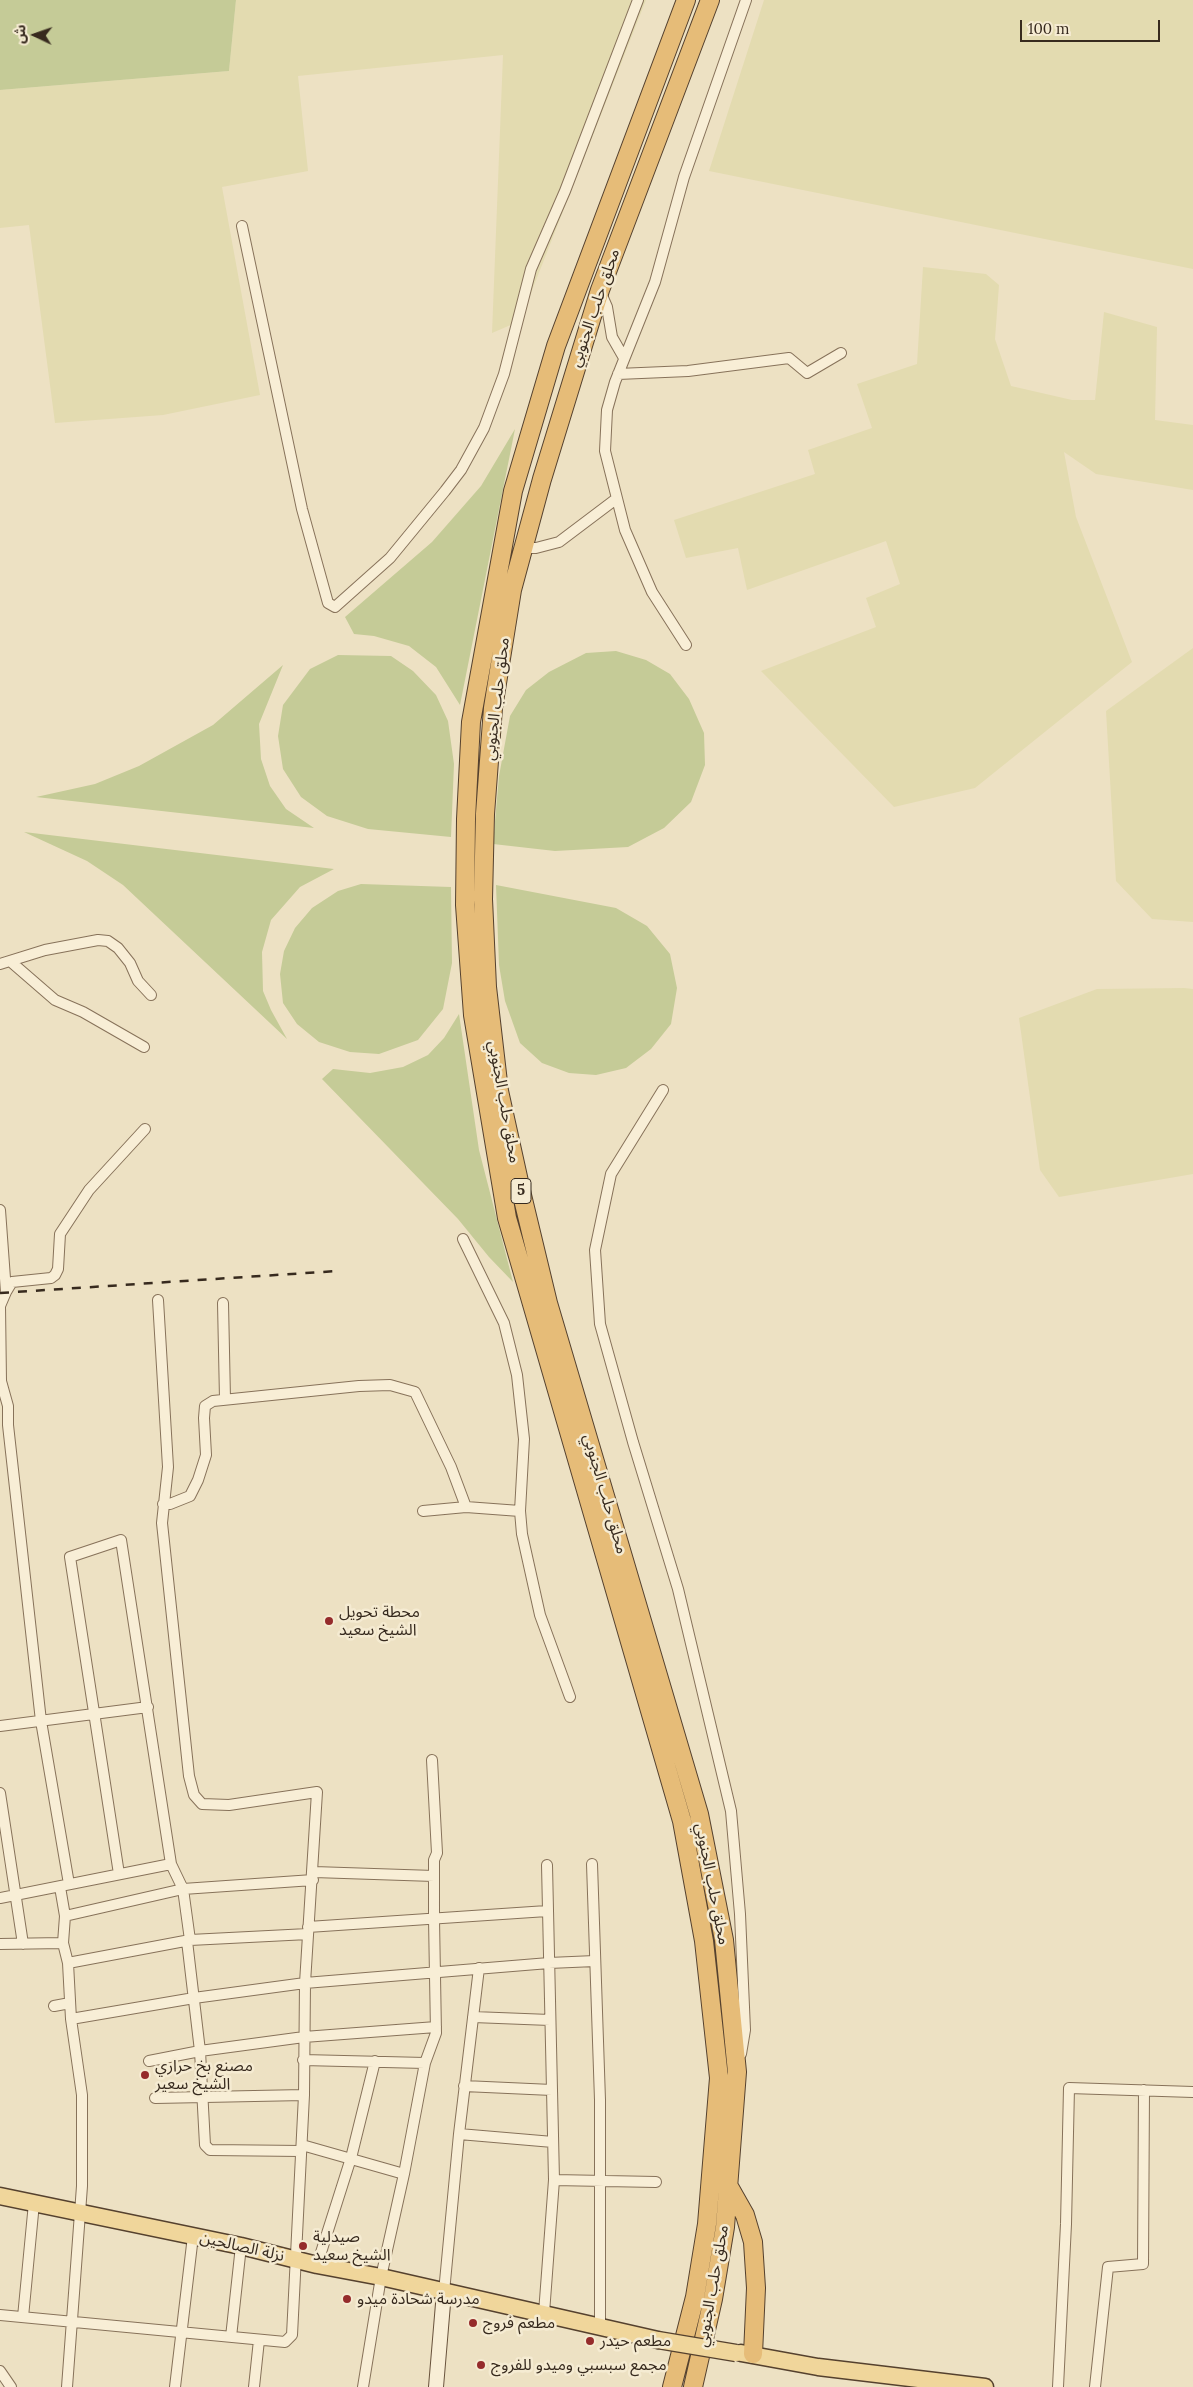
<!DOCTYPE html>
<meta charset="utf-8">
<style>
body{margin:0}
#map{position:relative;width:1193px;height:2387px;overflow:hidden;background:#ede1c3;font-family:Lora,"Noto Sans Arabic",serif}
canvas{display:block}
.north{position:absolute;left:10px;top:10px;width:50px;height:50px;-webkit-text-stroke:4px #f5ebd2;paint-order:stroke;rotate:273deg;font-size:14px;font-weight:700;line-height:20px;text-align:center;color:#372a1e}
.north::after{content:'';display:block;margin:auto;width:18px;height:22px;background:#372a1e;clip-path:polygon(50% 0,100% 100%,50% 72%,0 100%)}
.scale{position:absolute;left:1020px;top:20px;width:140px;height:22px;box-sizing:border-box;border:2px solid #372a1e;border-top:0;padding-left:6px;font-size:15px;line-height:18px;white-space:nowrap;color:#372a1e;-webkit-text-stroke:4px #f5ebd2;paint-order:stroke}
</style>
<div id="map">
<canvas width="1193" height="2387"></canvas>
<div class="north">ش</div>
<div class="scale">100 m</div>
</div>
<script>
const c = document.querySelector('canvas').getContext('2d');
c.lineJoin = 'round';
function fill(path, color) {
  c.fillStyle = color;
  c.fill(path, 'evenodd');
}
function shape(rows) {
  const path = new Path2D();
  for (const r of rows) {
    path.moveTo(r[0], r[1]);
    for (let i = 2; i < r.length; i += 2) path.lineTo(r[i], r[i + 1]);
  }
  return path;
}
function strokePath(path, color, width, dash) {
  c.strokeStyle = color;
  c.lineWidth = width;
  c.lineCap = dash ? 'butt' : 'round';
  c.setLineDash(dash || []);
  c.stroke(path);
}
function drawText(font, color, halo, rows, align = 'center') {
  c.font = font + ' Lora,"Noto Sans Arabic",serif';
  c.lineWidth = 5;
  c.setLineDash([]);
  c.textBaseline = 'middle';
  c.strokeStyle = halo;
  c.fillStyle = color;
  for (const [text, x, y, turn = 0] of rows) {
    c.save();
    c.translate(x, y);
    c.rotate((+turn || 0) * Math.PI / 180);
    c.textAlign = isNaN(turn) ? turn : align;
    if (halo) c.strokeText(text, 0, 0);
    c.fillText(text, 0, 0);
    c.restore();
  }
}
fill(shape([
 [236,0,646,0,520,321,492,333,503,55,298,76,308,171,222,187,260,395,163,415,55,423,29,225,0,228,0,90,229,71],
 [764,0,1193,0,1193,269,709,171],
 [923,267,986,274,999,285,995,339,1011,386,1072,400,1095,400,1104,312,1157,327,1155,420,1193,425,1193,490,1096,474,1064,452,1076,517,1132,662,975,788,894,807,761,671,876,627,866,598,900,584,886,541,747,590,738,548,686,558,674,520,815,474,808,450,872,428,857,384,917,364],
 [1193,648,1193,922,1152,919,1116,881,1106,711],
 [1184,988,1193,989,1193,1174,1059,1197,1040,1170,1019,1018,1097,989]
]), '#e3dbb0');
fill(shape([
 [0,0,236,0,229,71,0,90],
 [515,429,460,705,436,667,409,646,374,636,354,634,345,617,432,542,481,486],
 [616,651,646,660,670,674,689,699,704,733,705,765,691,802,664,828,628,847,555,851,493,844,499,776,510,716,526,690,549,672,586,653],
 [338,655,391,656,413,671,436,695,448,721,454,764,451,837,368,829,327,816,301,797,283,769,278,736,283,705,310,669],
 [283,665,259,724,261,759,270,786,286,809,314,828,36,797,95,784,139,766,213,725],
 [24,832,334,869,300,887,271,920,262,952,263,991,271,1010,287,1039,123,885,87,861],
 [361,884,451,887,452,963,443,1009,418,1040,379,1054,350,1052,319,1042,297,1024,283,1003,280,974,284,951,295,928,312,908,338,891],
 [496,885,616,908,647,926,670,954,677,988,671,1024,651,1049,626,1068,596,1075,569,1073,542,1063,520,1043,505,1001,499,965],
 [459,1014,479,1150,513,1282,489,1257,458,1219,322,1079,333,1069,370,1073,403,1067,428,1055,444,1038]
]), '#c5cb97');
const minor = shape([
 [242,226,302,509,328,603,335,607,390,558,445,491,461,470,484,428,504,374,531,269,565,191,638,0],
 [600,291,607,307,612,337,624,358],
 [618,374,688,371,789,358,807,373,841,353],
 [523,548,536,548,559,542,616,499],
 [686,645,652,592,625,530,605,451,607,410,615,382,655,282,684,177,746,0],
 [10,961,55,1000,83,1012,144,1047],
 [0,964,45,950,98,940,108,941,118,948,130,963,138,981,151,995],
 [663,1090,611,1174,595,1250,600,1324,633,1442,678,1589,731,1811,740,1914,745,2030,741,2054],
 [0,1210,6,1292,0,1306,1,1381,8,1406,8,1425,41,1721,69,1884],
 [463,1239,504,1323,517,1375,524,1439,520,1511,522,1534,540,1615,570,1697],
 [6,1292,12,1282,51,1278,55,1275,58,1269,60,1234,89,1190,145,1129],
 [223,1303,225,1399],
 [163,1504,170,1504,190,1496,198,1480,206,1455,204,1418,205,1406,213,1401,359,1386,390,1385,415,1392,451,1467,466,1507],
 [423,1511,466,1507,520,1511],
 [0,1726,148,1707],
 [0,1793,23,1944],
 [592,1864,600,2100,600,2326],
 [314,1872,434,1876],
 [119,1874,70,1557,121,1540,171,1864,183,1889,190,1940],
 [60,1887,65,1916,63,1943,68,1963,71,2019,82,2095,82,2186,67,2387],
 [0,1898,171,1864],
 [65,1916,183,1889,313,1880],
 [308,1927,547,1911],
 [187,1941,200,2051,205,2145,210,2150,301,2151],
 [0,1944,63,1943],
 [68,1963,190,1940,308,1934],
 [54,2006,70,2003],
 [473,2017,550,2020],
 [71,2019,194,1998,305,1983,549,1963,595,1961],
 [303,2060,425,2063],
 [149,2061,200,2051,304,2037,436,2027],
 [464,2086,552,2090],
 [155,2098,304,2095],
 [459,2134,553,2142],
 [302,2145,404,2174],
 [554,2180,656,2182],
 [317,2265,351,2158,375,2061],
 [444,2292,459,2134,479,1968],
 [544,2313,554,2180,547,1865],
 [0,2315,285,2342,292,2335,304,2095,305,1983,317,1792,229,1805,202,1804,194,1795,189,1776,162,1523,168,1467,158,1300],
 [23,2317,34,2203],
 [231,2337,241,2246],
 [0,2371,11,2387],
 [175,2387,193,2236],
 [254,2387,259,2340],
 [363,2387,381,2277,404,2174,425,2063,436,2033,434,1919,434,1860,437,1853,432,1760],
 [1058,2387,1066,2224,1069,2088,1193,2092],
 [1095,2387,1108,2267,1143,2264,1144,2090]
]);
const secondary = shape([
 [436,2387,444,2292]
]);
const primary = shape([
 [0,2196,241,2246,317,2265,381,2277,658,2340],
 [741,2353,818,2367,985,2387]
]);
const trunk = shape([
 [728,2185,745,2215,753,2242,756,2288,753,2354],
 [672,2387,695,2297,707,2224,719,2078,704,1941,682,1821,507,1218,473,1015,465,905,466,819,471,722,513,491,556,346,686,0],
 [693,2387,713,2299,725,2227,737,2072,724,1940,699,1814,548,1303,522,1195,499,1091,487,987,483,899,485,814,493,708,512,590,542,479,600,290,710,0]
]);
strokePath(minor, '#87725a', 12);
strokePath(secondary, '#69533d', 16);
strokePath(primary, '#55412e', 19);
strokePath(trunk, '#55412e', 20);
strokePath(minor, '#f8eed6', 10);
strokePath(secondary, '#f8eed6', 14);
strokePath(primary, '#f0d69b', 16);
strokePath(trunk, '#e6bc78', 18);
strokePath(shape([
 [0,1293,337,1271]
]), '#372a1e', 2.5, [9, 9]);
const primaryBridge = shape([
 [658,2340,736,2353]
]);
strokePath(primaryBridge, '#55412e', 19, []);
strokePath(primaryBridge, '#f0d69b', 16);
for (const [x, y, r, color] of [
 [329,1621,5,"#952b2b"],
 [145,2075,5,"#952b2b"],
 [303,2246,5,"#952b2b"],
 [347,2299,5,"#952b2b"],
 [473,2323,5,"#952b2b"],
 [590,2341,5,"#952b2b"],
 [481,2365,5,"#952b2b"]
]) {
  const dot = new Path2D();
  dot.arc(x, y, r, 0, 2 * Math.PI);
  c.fillStyle = color;
  c.fill(dot);
  strokePath(dot, '#f5ebd2', 2);
}
for (const [x, y, w] of [
 [521,1191,20]
]) {
  const box = new Path2D();
  box.roundRect(x - w / 2, y - 12.5, w, 25, 4);
  c.fillStyle = '#f5ebd2';
  c.fill(box);
  strokePath(box, '#372a1e', 1);
}
drawText('bold 15px', '#372a1e', null, [
 ["5",521,1191]
]);
drawText('16px', '#372a1e', '#f5ebd2', [
 ["محلق حلب الجنوبي",595,308,-71],
 ["محلق حلب الجنوبي",497,699,-83],
 ["محلق حلب الجنوبي",504,1102,80],
 ["محلق حلب الجنوبي",605,1494,74],
 ["محلق حلب الجنوبي",712,1884,79],
 ["نزلة الصالحين",242,2247,13],
 ["محلق حلب الجنوبي",713,2286,-80]
]);
drawText('16px', '#372a1e', '#f5ebd2', [
 ["محطة تحويل",339,1612],
 ["الشيخ سعيد",339,1630],
 ["مصنع بخ حراري",155,2066],
 ["الشيخ سعير",155,2084],
 ["صيدلية",313,2237],
 ["الشيخ سعيد",313,2255],
 ["مدرسة شحادة ميدو",357,2299],
 ["مطعم فروج",483,2323],
 ["مطعم حيدر",600,2341],
 ["مجمع سبسبي وميدو للفروج",491,2365]
], 'left');
</script>
